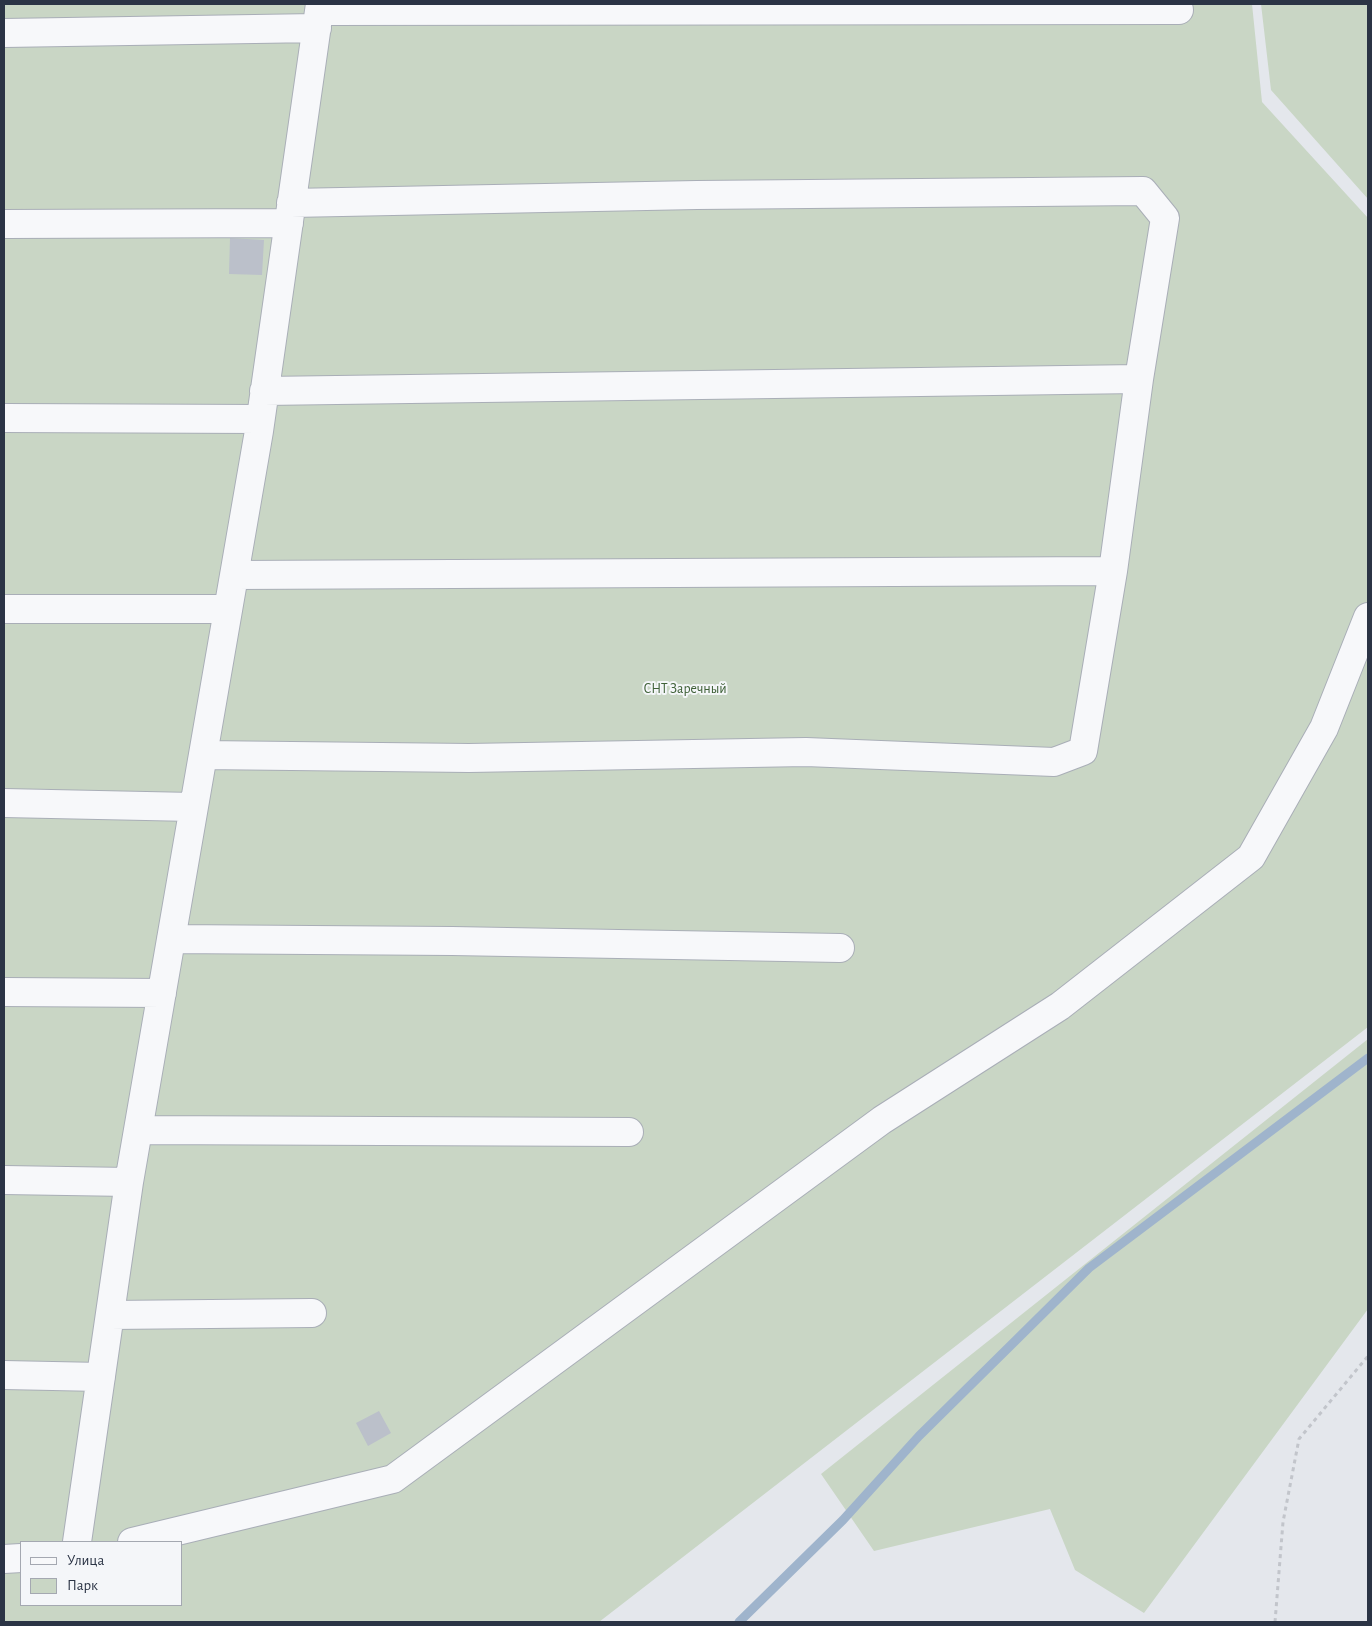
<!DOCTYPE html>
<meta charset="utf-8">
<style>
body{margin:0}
#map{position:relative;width:1372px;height:1626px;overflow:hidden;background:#e4e7ec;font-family:"Alegreya Sans",sans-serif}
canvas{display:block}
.frame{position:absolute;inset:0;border:5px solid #2b3445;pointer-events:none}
.legend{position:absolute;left:20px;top:1541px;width:162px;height:65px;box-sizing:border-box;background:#f4f6f9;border:1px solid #a4a8b1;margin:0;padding:6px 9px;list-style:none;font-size:15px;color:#2b3445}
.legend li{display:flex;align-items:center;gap:10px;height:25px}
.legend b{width:25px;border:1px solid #a4a8b1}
</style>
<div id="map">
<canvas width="1372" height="1626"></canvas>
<div class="frame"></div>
<ul class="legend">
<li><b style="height:6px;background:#f7f8fa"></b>Улица</li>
<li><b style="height:14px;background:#c9d6c5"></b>Парк</li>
</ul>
</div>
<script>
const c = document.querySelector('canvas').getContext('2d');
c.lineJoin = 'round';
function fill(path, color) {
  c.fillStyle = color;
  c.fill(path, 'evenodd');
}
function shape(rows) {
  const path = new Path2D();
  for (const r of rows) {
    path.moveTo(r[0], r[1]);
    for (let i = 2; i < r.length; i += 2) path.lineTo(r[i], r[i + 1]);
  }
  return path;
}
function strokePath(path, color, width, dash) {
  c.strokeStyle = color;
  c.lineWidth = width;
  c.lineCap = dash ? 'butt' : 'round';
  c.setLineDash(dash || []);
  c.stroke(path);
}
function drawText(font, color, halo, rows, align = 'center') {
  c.font = font + ' "Alegreya Sans",sans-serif';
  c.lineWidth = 4;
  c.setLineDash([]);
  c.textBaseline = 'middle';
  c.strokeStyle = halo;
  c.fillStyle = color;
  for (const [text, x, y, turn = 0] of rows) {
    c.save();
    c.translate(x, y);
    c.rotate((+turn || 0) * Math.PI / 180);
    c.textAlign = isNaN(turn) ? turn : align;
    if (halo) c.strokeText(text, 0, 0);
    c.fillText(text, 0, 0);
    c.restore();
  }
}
fill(shape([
 [4,4,1252,4,1262,102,1368,218,1368,1027,599,1622,4,1622],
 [21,1542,181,1542,181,1605,21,1605],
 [1261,4,1368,4,1368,199,1271,90],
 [1368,1039,1368,1309,1144,1613,1075,1570,1050,1509,874,1551,821,1474]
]), '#c9d6c5');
strokePath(shape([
 [739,1622,843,1520,919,1436,1089,1268,1368,1058]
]), '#9fb4cc', 9);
fill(shape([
 [230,238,264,240,262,275,229,274],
 [379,1411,391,1433,368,1446,356,1423]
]), '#bbc0ca');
const minor = shape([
 [319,11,1179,10],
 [4,33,317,28],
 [4,224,289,223],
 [264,391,1139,379],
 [4,418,260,419],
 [234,575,1113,571],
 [4,609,228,609],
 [203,755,469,758,806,752,1054,762,1083,751,1113,571,1139,379,1165,218,1143,191,697,195,291,203],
 [4,803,193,807],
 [171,939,452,941,840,948],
 [4,992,162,993],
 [138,1130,629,1132],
 [4,1180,129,1182],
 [110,1315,312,1313],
 [4,1375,101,1377],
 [77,1542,129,1182,259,431,320,4],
 [132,1542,393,1479,882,1120,1060,1006,1251,857,1324,728,1368,617],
 [4,1559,21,1558]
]);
strokePath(minor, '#a9aeb7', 30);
strokePath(shape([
 [1275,1622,1283,1522,1299,1439,1368,1356]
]), '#c2c5cb', 3, [4, 4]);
strokePath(minor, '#f7f8fa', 28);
drawText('14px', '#3f6138', '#f4f6f9', [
 ["СНТ Заречный",685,689]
]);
</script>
